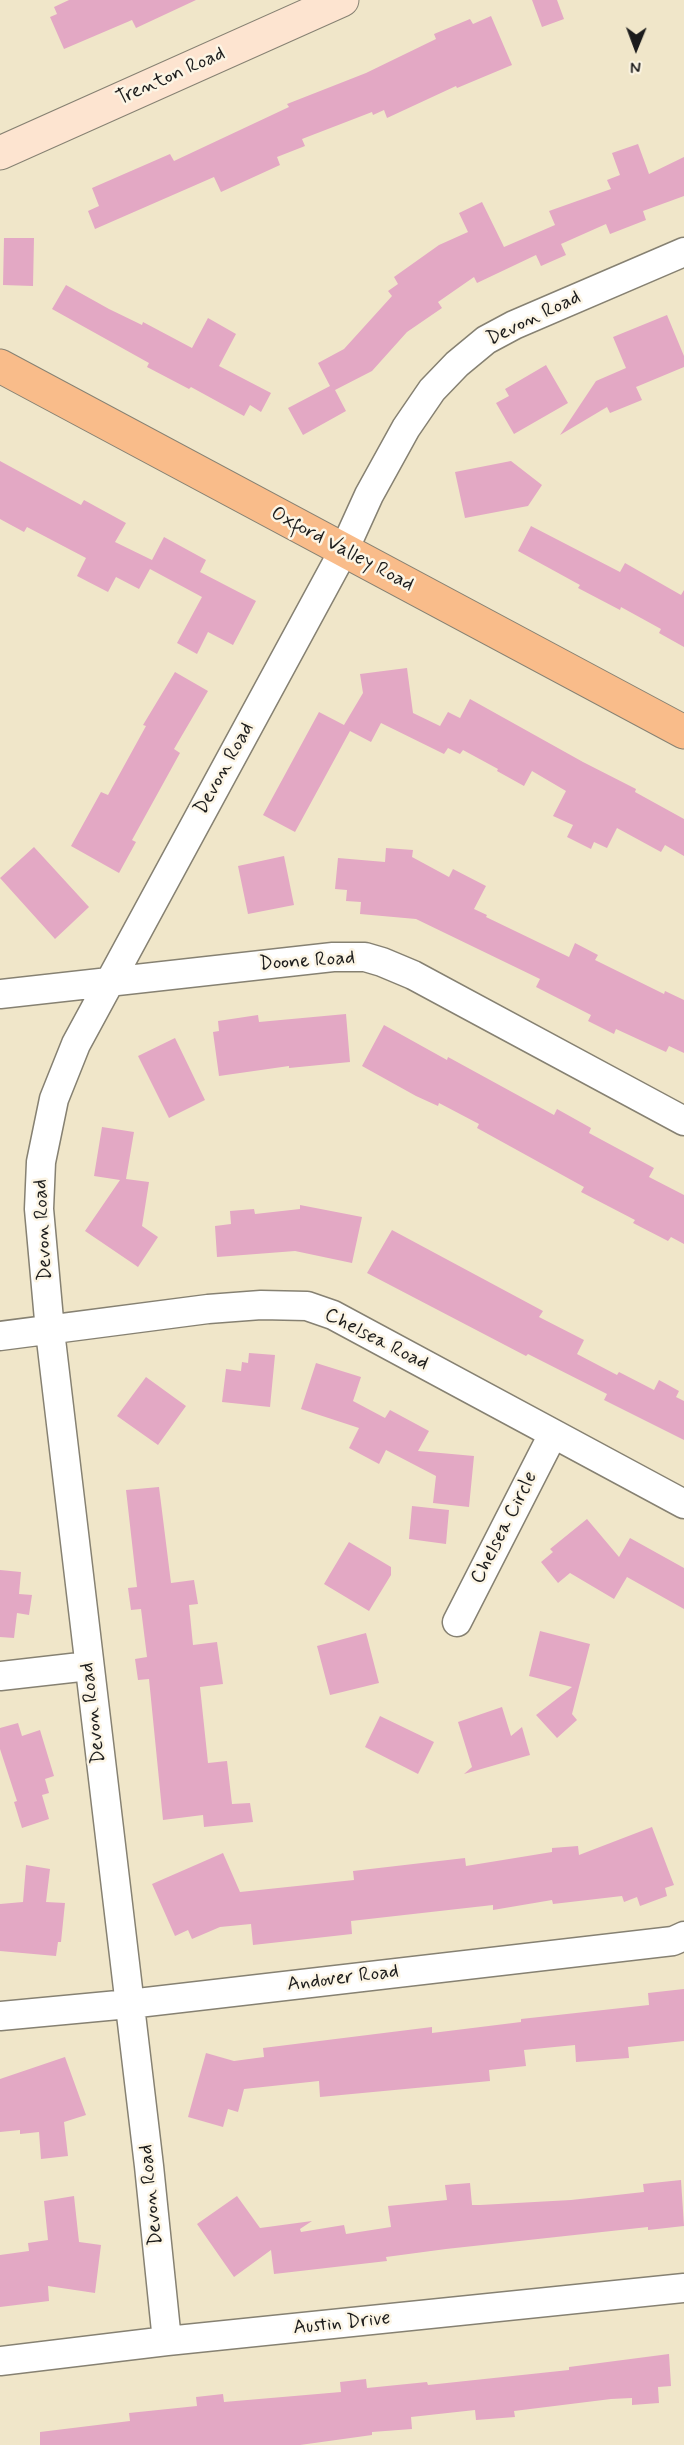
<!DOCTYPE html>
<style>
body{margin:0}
#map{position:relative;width:684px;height:2445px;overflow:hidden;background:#f0e6c9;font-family:Mynerve,sans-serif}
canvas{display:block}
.north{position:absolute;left:606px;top:18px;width:60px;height:60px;-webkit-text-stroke:4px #fcf5e5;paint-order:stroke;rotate:181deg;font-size:16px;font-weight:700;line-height:24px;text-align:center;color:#1c1c1c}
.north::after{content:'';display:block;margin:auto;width:21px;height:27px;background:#1c1c1c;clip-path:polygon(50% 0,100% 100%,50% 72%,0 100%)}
</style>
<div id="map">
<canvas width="684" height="2445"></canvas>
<div class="north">N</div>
</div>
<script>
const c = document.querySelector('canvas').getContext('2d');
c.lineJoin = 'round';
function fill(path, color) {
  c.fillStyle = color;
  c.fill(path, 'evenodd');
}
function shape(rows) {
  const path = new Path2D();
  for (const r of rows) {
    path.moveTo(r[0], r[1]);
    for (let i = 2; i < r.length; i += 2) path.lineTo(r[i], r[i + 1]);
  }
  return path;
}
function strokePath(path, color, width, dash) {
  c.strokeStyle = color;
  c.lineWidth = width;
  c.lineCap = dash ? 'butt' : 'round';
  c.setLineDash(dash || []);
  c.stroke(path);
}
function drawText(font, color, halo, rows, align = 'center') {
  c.font = font + ' Mynerve,sans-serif';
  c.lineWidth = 5;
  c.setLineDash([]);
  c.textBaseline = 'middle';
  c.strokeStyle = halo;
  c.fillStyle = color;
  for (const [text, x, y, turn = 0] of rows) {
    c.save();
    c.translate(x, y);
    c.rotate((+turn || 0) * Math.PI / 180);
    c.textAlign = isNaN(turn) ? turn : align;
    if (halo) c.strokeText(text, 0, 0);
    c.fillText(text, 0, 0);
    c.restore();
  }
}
fill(shape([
 [69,0,196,0,136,28,132,20,64,49,50,17,57,14,54,7],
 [532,0,557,0,564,19,542,27],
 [491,16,512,65,457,88,456,86,387,118,384,110,373,115,372,112,302,139,305,146,277,157,280,165,221,192,214,177,95,229,88,211,99,206,92,188,170,154,174,161,289,107,287,104,366,73,436,39,434,34,470,19,473,24],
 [638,144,649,174,684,157,684,196,643,211,646,220,610,234,606,224,561,244,566,255,541,266,536,255,477,283,474,277,438,302,442,308,407,332,372,371,335,390,346,411,303,435,288,408,330,386,318,363,344,349,392,296,388,291,398,284,394,277,439,245,468,232,459,213,482,202,504,247,555,225,549,211,611,189,607,180,620,175,612,153],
 [4,238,34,238,33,286,3,285],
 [66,285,109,309,142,325,143,322,192,348,208,318,236,334,219,366,271,393,261,412,250,405,244,416,191,387,189,389,147,367,149,363,52,309],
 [667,315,684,356,684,367,636,387,642,400,610,413,607,407,560,435,596,381,626,368,613,337],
 [546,365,568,403,514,434,496,403,509,396,505,389],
 [0,461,81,505,84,500,126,523,115,542,152,560,164,537,206,560,200,572,256,601,233,645,208,632,197,654,177,643,202,597,150,569,139,589,116,577,108,592,77,576,86,558,27,527,24,532,0,519],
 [511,461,542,485,528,506,465,518,455,472],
 [531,526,620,572,625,563,681,595,684,590,684,647,659,633,661,629,621,607,620,610,578,588,580,585,518,551],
 [407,668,413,713,440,726,448,712,460,718,470,699,583,762,636,789,635,792,684,819,684,856,665,845,661,852,617,828,607,848,594,842,591,849,567,837,573,825,553,816,566,791,532,771,524,786,497,771,498,769,463,750,460,754,448,748,444,754,381,723,371,742,350,731,295,832,263,815,319,712,344,725,363,693,360,674],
 [175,672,208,691,174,749,180,753,132,840,136,842,119,873,71,846,101,792,108,795,146,726,143,725],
 [34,847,89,907,55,939,0,878],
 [386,848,413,850,412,857,449,877,453,869,486,886,474,909,487,915,486,917,569,957,575,943,598,955,595,960,664,994,665,991,684,1000,684,1053,669,1046,666,1052,616,1029,614,1034,588,1021,591,1015,536,987,540,979,416,919,360,914,361,902,346,901,347,890,335,889,338,858,385,862],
 [284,856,294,905,248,914,238,866],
 [346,1014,350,1062,289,1068,289,1066,219,1076,213,1032,219,1031,218,1021,258,1015,259,1022],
 [384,1025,447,1060,448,1057,554,1115,557,1109,591,1128,589,1133,654,1168,649,1177,684,1195,684,1244,671,1237,668,1241,633,1223,635,1220,581,1192,584,1187,477,1128,479,1124,439,1103,438,1106,416,1096,362,1066],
 [175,1038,205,1100,169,1118,138,1056],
 [102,1127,134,1132,126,1179,149,1182,142,1226,158,1237,138,1267,85,1231,120,1180,94,1176],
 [300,1205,362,1217,352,1263,295,1251,217,1257,215,1226,231,1224,230,1211,254,1209,255,1214,300,1209],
 [392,1230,543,1311,539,1317,584,1340,577,1354,617,1375,619,1372,654,1390,659,1380,679,1391,676,1397,684,1401,684,1440,604,1400,607,1394,528,1354,526,1356,367,1273],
 [249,1353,275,1355,270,1407,222,1402,226,1369,241,1371,242,1362,248,1363],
 [316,1363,361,1377,353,1401,385,1418,390,1410,429,1431,418,1451,474,1456,469,1507,433,1503,436,1476,386,1450,379,1464,349,1448,359,1428,301,1409],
 [146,1377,186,1406,158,1445,117,1416],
 [159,1487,171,1583,194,1580,198,1604,189,1605,193,1645,217,1642,223,1684,200,1687,208,1763,227,1761,232,1804,250,1803,253,1822,204,1827,203,1815,163,1820,149,1679,138,1680,135,1659,147,1657,141,1609,131,1610,128,1588,137,1587,126,1490],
 [412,1506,449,1510,446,1544,409,1539],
 [587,1519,619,1557,630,1538,684,1568,684,1609,627,1577,614,1599,570,1573,558,1583,541,1562,553,1552,550,1549],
 [349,1542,391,1567,391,1575,369,1611,324,1584],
 [0,1570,21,1572,19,1594,32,1595,29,1615,17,1613,14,1638,0,1637],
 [540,1631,590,1644,572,1714,577,1720,557,1738,536,1715,572,1687,529,1676],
 [366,1633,379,1683,330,1695,317,1646],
 [502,1707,511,1736,522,1727,530,1755,464,1774,472,1767,458,1722],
 [380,1716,434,1742,418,1774,365,1747],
 [18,1723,22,1736,40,1730,54,1776,45,1779,49,1793,42,1795,49,1819,22,1828,14,1802,17,1801,0,1749,0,1728],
 [652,1827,674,1885,665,1888,667,1896,640,1906,637,1897,624,1902,622,1896,553,1904,552,1900,493,1910,493,1905,351,1921,352,1934,253,1945,251,1924,220,1927,192,1939,188,1930,175,1936,152,1884,223,1853,240,1892,354,1880,353,1871,465,1858,466,1866,552,1852,552,1848,578,1846,579,1855],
 [26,1865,50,1869,46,1902,65,1903,61,1942,58,1942,56,1956,0,1951,0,1904,23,1902],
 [684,1989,684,2041,628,2047,629,2058,576,2062,575,2045,524,2050,526,2066,489,2070,490,2081,320,2097,319,2081,244,2089,238,2112,228,2109,223,2127,188,2117,206,2053,234,2061,264,2057,263,2048,432,2027,432,2033,521,2022,521,2019,649,2005,648,1993],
 [65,2057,86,2115,64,2122,68,2156,41,2159,39,2132,20,2134,20,2130,0,2132,0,2079],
 [681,2180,684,2226,648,2230,648,2227,446,2249,386,2257,387,2261,274,2274,271,2250,234,2277,197,2224,237,2196,260,2228,312,2221,300,2229,301,2232,344,2225,346,2234,391,2227,388,2206,447,2200,445,2185,470,2183,472,2205,480,2205,571,2200,644,2192,643,2184],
 [74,2196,79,2242,101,2245,95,2293,48,2286,49,2301,0,2307,0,2255,29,2251,28,2243,48,2240,44,2201],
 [669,2354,671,2386,658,2387,659,2403,632,2405,632,2398,611,2399,514,2411,515,2417,476,2420,475,2410,411,2417,412,2429,372,2432,372,2435,300,2445,40,2445,40,2432,130,2421,129,2413,197,2406,196,2397,223,2394,224,2402,341,2392,340,2382,366,2379,367,2388,427,2382,428,2385,569,2370,569,2367]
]), '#e3a8c4');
const minor = shape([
 [0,994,333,957,365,957,382,962,413,975,684,1121],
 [0,1336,208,1309,261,1305,307,1306,333,1315,684,1504],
 [457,1622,553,1434],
 [0,1676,89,1666],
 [0,2016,129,2004,673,1941,684,1936],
 [167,2341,149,2166,50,1331,39,1209,41,1162,54,1099,76,1044,344,550,369,495,406,428,432,390,457,364,486,340,514,325,684,252],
 [0,2361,167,2341,684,2288]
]);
const secondary = shape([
 [0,153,342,0]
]);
const primary = shape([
 [0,366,684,732]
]);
strokePath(minor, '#868172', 31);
strokePath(secondary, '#868172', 35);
strokePath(primary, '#868172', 35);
strokePath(minor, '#fff', 28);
strokePath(secondary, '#fde4d0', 33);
strokePath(primary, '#f9bc8a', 33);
drawText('20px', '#1c1c1c', '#fcf5e5', [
 ["Trenton Road",171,77,-24],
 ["Devon Road",534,319,-26],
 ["Oxford Valley Road",342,550,28],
 ["Devon Road",225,769,-61],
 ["Doone Road",307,962,-4],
 ["Devon Road",44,1230,-93],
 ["Chelsea Road",376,1340,27],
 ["Chelsea Circle",505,1528,-63],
 ["Devon Road",94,1713,-97],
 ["Andover Road",343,1979,-7],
 ["Devon Road",152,2195,-96],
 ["Austin Drive",342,2324,-6]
]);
</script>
